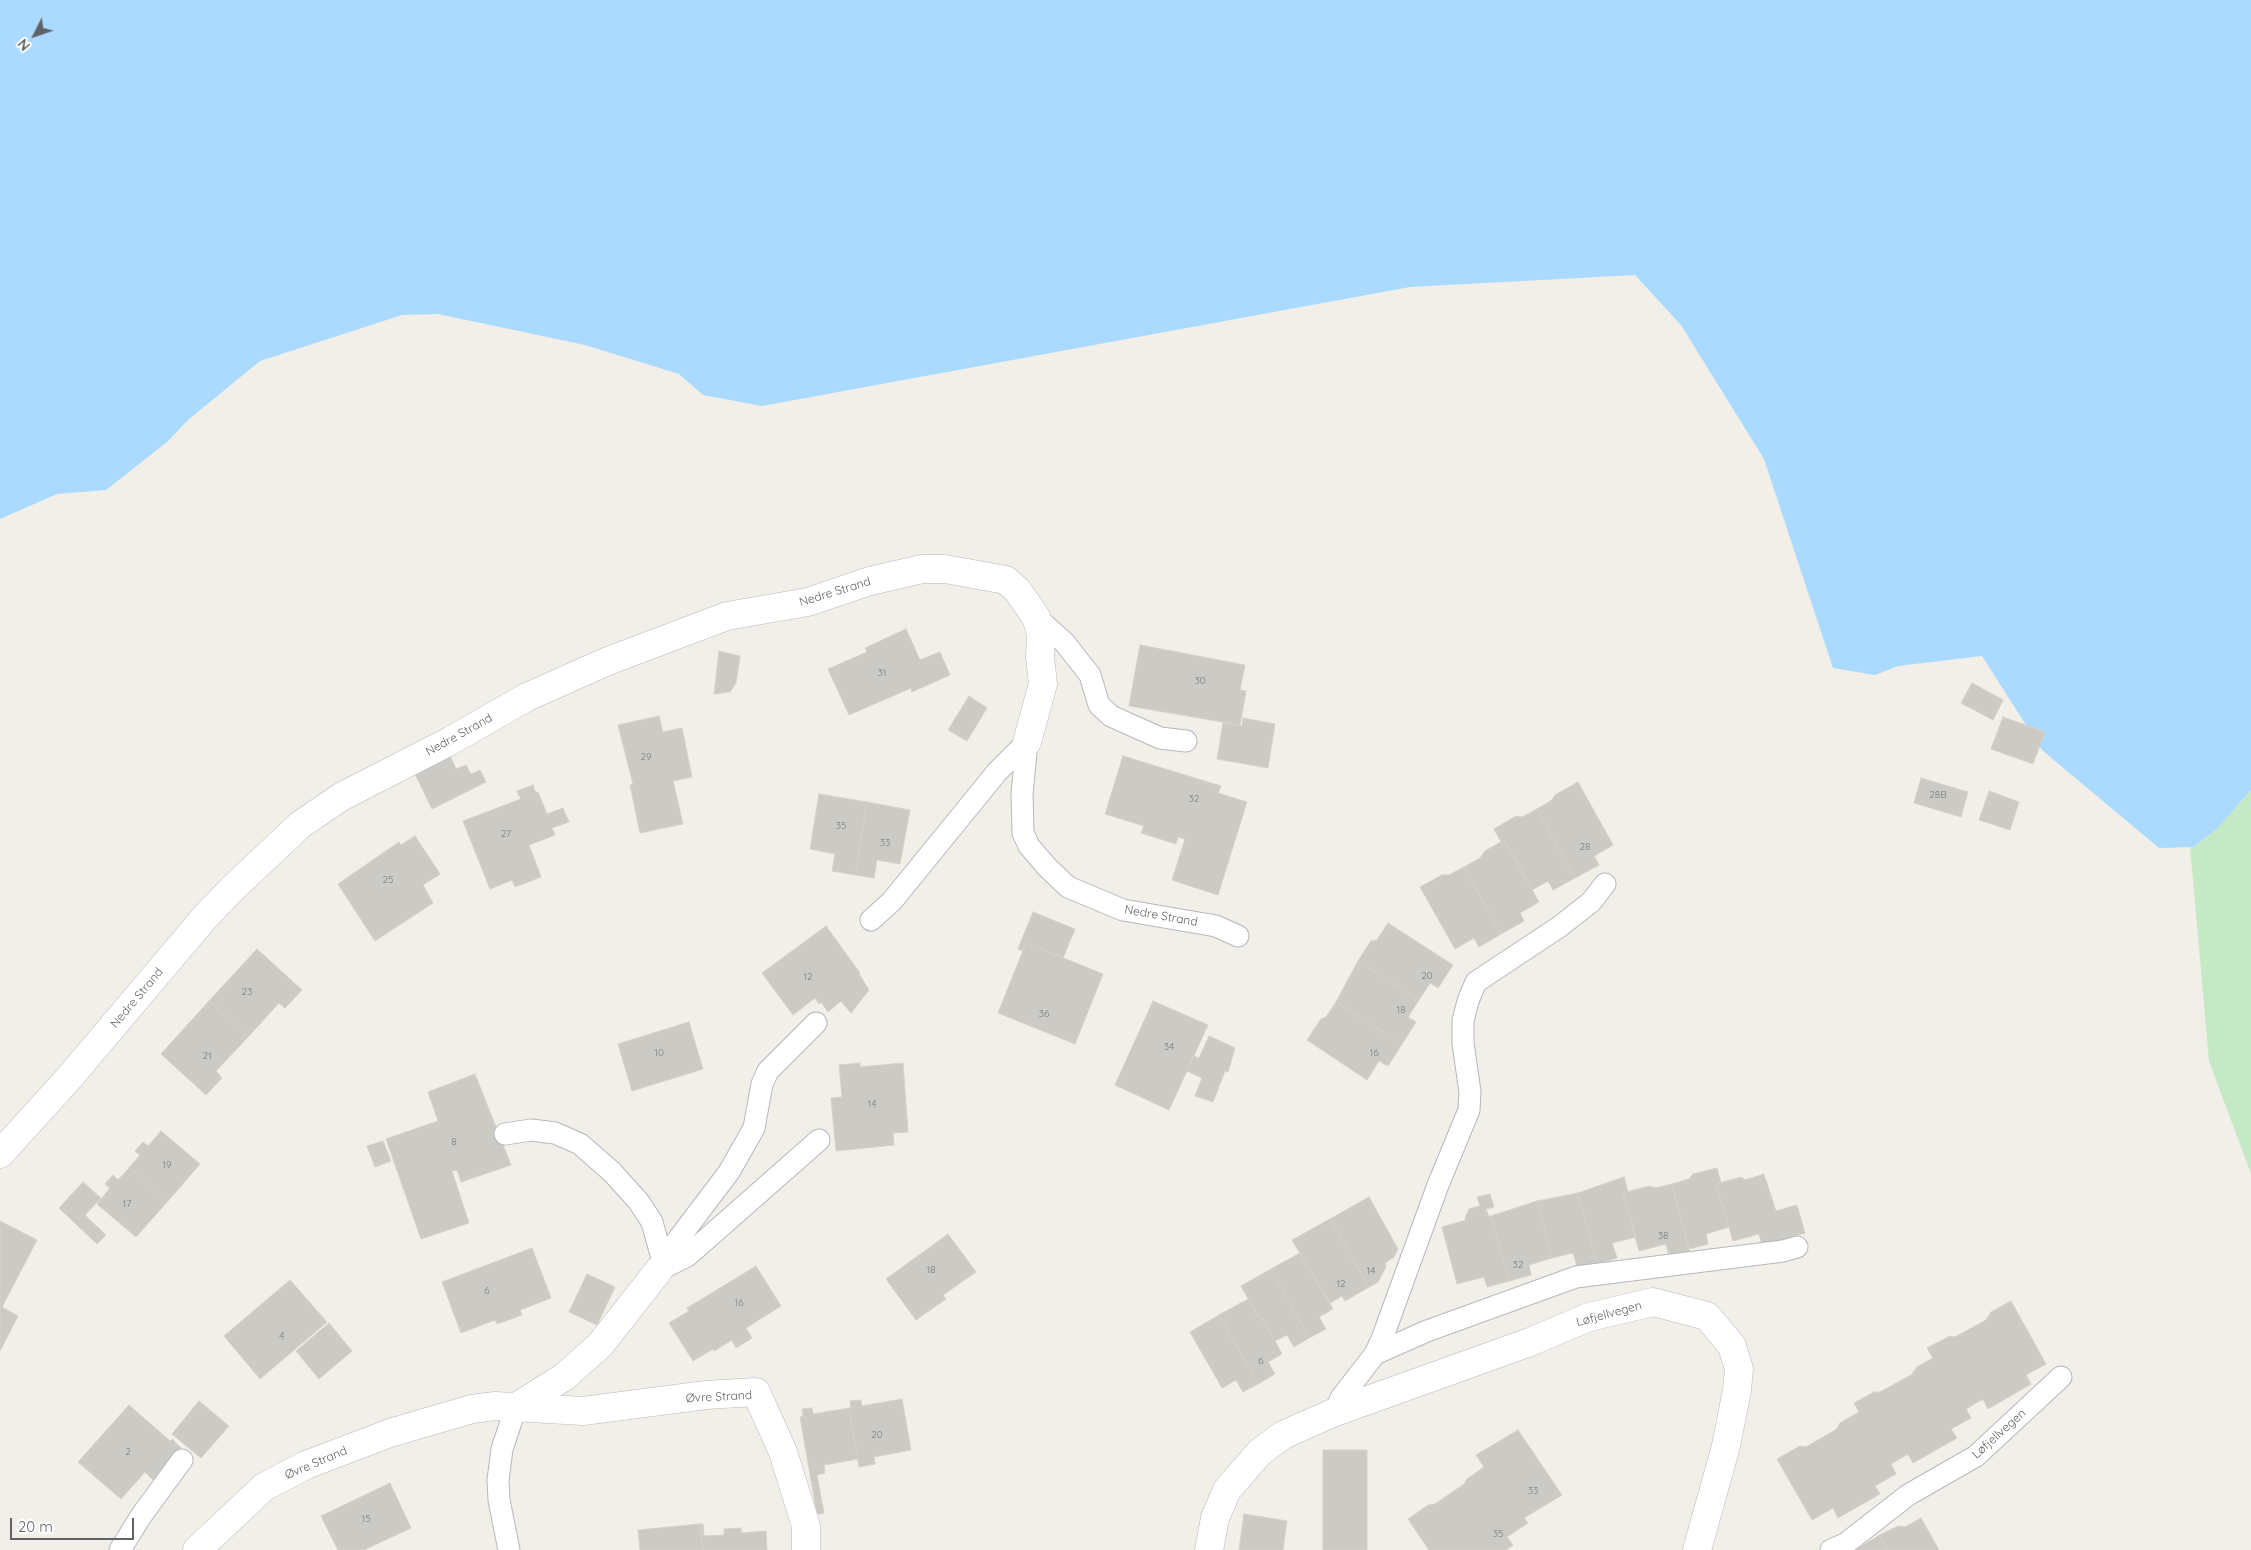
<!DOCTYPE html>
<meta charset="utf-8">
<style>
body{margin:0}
#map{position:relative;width:2251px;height:1550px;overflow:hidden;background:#f1efe8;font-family:Quicksand,sans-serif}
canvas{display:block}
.north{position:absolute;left:10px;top:10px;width:50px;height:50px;-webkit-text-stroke:4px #fff;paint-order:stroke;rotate:229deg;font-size:14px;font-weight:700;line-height:20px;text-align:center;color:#5f6368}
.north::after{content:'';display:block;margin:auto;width:18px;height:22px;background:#5f6368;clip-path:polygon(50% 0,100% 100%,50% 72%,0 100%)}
.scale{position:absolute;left:10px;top:1518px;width:124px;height:22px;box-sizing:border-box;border:2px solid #5f6368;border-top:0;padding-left:6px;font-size:15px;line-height:18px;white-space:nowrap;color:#5f6368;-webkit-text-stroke:4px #fff;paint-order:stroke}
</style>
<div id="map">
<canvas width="2251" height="1550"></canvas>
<div class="north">N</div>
<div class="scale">20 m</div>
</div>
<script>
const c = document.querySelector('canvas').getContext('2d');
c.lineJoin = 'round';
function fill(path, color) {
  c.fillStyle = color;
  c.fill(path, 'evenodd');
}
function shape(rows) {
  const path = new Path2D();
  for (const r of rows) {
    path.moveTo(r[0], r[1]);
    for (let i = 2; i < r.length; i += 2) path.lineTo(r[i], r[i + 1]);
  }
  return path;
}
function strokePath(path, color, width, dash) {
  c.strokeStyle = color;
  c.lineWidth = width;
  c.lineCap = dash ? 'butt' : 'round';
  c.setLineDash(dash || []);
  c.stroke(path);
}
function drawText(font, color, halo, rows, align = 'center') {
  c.font = font + ' Quicksand,sans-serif';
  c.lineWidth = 4;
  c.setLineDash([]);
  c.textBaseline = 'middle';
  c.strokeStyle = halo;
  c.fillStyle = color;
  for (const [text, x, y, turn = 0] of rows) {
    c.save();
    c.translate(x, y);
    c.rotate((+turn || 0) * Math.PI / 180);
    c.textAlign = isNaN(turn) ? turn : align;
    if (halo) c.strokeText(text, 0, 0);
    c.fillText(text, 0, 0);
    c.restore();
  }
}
fill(shape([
 [2251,790,2251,1174,2209,1061,2190,847,2193,847,2217,829]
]), '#c5e8c5');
fill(shape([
 [0,0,2251,0,2251,790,2217,829,2193,847,2159,848,2042,750,1982,656,1898,666,1875,675,1833,668,1764,459,1681,325,1635,275,1410,287,762,406,703,395,679,374,585,345,438,314,402,315,260,361,188,420,167,442,106,490,57,494,0,519]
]), '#aadaff');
const building = shape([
 [906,629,920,660,940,652,950,675,912,692,911,688,849,715,828,669,867,652,865,648,906,629],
 [1140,645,1245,665,1240,690,1246,691,1240,725,1129,706,1140,645],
 [719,651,740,656,736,683,730,692,714,694,719,651],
 [1972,683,2003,700,1993,720,1961,703,1972,683],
 [969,696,987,708,967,741,948,730,969,696],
 [659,716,663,732,682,728,692,777,673,781,683,824,640,833,630,785,633,784,618,725,659,716],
 [2003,717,2045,732,2033,764,1991,749,2003,717],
 [1243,718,1275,724,1268,768,1217,759,1223,723,1242,726,1243,718],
 [450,756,456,769,466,765,471,774,480,770,486,782,432,809,414,772,450,756],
 [1123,756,1221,786,1218,793,1247,802,1218,895,1172,880,1185,839,1178,837,1176,844,1141,833,1144,826,1105,814,1123,756],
 [1921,778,1968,792,1961,817,1914,803,1921,778],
 [1578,782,1613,845,1594,856,1599,865,1575,878,1537,809,1552,800,1555,795,1578,782],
 [533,785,536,793,538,792,547,814,563,808,569,822,552,828,555,835,529,845,541,877,515,887,512,880,490,889,463,821,521,799,517,791,533,785],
 [1989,791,2019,802,2010,830,1979,820,1989,791],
 [819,794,867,802,855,875,832,871,835,854,810,849,819,794],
 [867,802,910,810,900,864,877,860,874,878,855,875,867,802],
 [1537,809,1575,878,1553,890,1548,881,1532,890,1504,840,1501,842,1494,829,1516,816,1522,817,1537,809],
 [415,836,440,874,423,885,433,903,375,941,338,884,399,842,401,845,415,836],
 [1504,840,1539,902,1520,913,1524,921,1501,934,1464,867,1480,858,1485,851,1504,840],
 [1464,867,1501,934,1479,947,1474,938,1455,949,1420,887,1442,875,1449,875,1464,867],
 [1033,912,1075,929,1063,958,1026,943,1023,951,1018,949,1033,912],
 [1388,923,1453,965,1438,988,1430,983,1419,1000,1358,961,1371,941,1377,940,1388,923],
 [826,926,860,973,859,974,869,990,851,1013,841,1001,828,1012,821,1002,819,1004,815,998,793,1015,762,973,826,926],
 [1026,943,1103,974,1075,1044,998,1013,1026,943],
 [257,949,302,990,285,1008,279,1003,248,1037,209,1001,257,949],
 [1358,961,1419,1000,1408,1017,1416,1022,1402,1044,1336,1002,1358,961],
 [209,1001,248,1037,216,1071,222,1078,206,1095,161,1054,209,1001],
 [1153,1001,1208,1025,1169,1110,1115,1085,1153,1001],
 [1336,1002,1402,1044,1388,1066,1379,1061,1367,1080,1307,1040,1321,1019,1326,1017,1336,1002],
 [689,1022,703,1069,632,1091,618,1044,689,1022],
 [1209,1036,1235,1048,1228,1072,1225,1071,1213,1102,1195,1096,1202,1078,1187,1071,1193,1056,1199,1058,1209,1036],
 [860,1063,860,1067,903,1063,908,1132,893,1133,894,1145,836,1151,831,1098,842,1097,839,1065,860,1063],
 [475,1074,511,1165,461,1182,457,1170,452,1171,469,1223,421,1239,386,1139,438,1121,428,1092,475,1074],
 [161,1131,200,1164,168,1201,129,1168,140,1155,135,1151,143,1142,148,1146,161,1131],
 [383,1141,391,1161,375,1167,367,1146,383,1141],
 [129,1168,168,1201,136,1237,97,1204,110,1188,105,1184,113,1175,118,1180,129,1168],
 [1717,1168,1721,1183,1716,1184,1729,1227,1706,1234,1708,1244,1689,1249,1672,1184,1689,1179,1693,1174,1717,1168],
 [1764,1174,1776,1211,1797,1205,1805,1233,1762,1245,1759,1234,1733,1241,1716,1184,1741,1177,1745,1180,1764,1174],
 [1624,1177,1628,1192,1623,1193,1636,1237,1612,1243,1617,1258,1597,1264,1578,1193,1624,1177],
 [83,1182,101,1198,85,1215,106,1235,97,1244,59,1208,83,1182],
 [1672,1184,1690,1254,1670,1260,1666,1244,1639,1251,1623,1193,1649,1186,1655,1188,1672,1184],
 [1578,1193,1597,1264,1578,1269,1573,1253,1552,1258,1537,1201,1578,1193],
 [1490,1194,1494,1207,1486,1209,1489,1217,1491,1216,1509,1281,1487,1287,1484,1277,1457,1284,1442,1227,1466,1220,1465,1218,1469,1209,1480,1206,1477,1197,1490,1194],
 [1369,1197,1398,1249,1394,1257,1385,1263,1386,1267,1378,1282,1369,1287,1330,1219,1369,1197],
 [1537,1201,1552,1258,1529,1265,1531,1275,1509,1281,1491,1216,1537,1201],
 [1330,1219,1369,1287,1345,1301,1342,1296,1330,1303,1292,1240,1330,1219],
 [0,1221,37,1240,2,1307,0,1306,0,1221],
 [948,1234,976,1272,943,1295,946,1299,916,1320,886,1279,948,1234],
 [532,1248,551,1298,520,1310,522,1315,497,1324,495,1320,461,1333,442,1282,532,1248],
 [1300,1253,1333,1309,1319,1317,1326,1329,1309,1338,1271,1269,1300,1253],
 [756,1266,781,1306,746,1328,752,1338,736,1348,732,1340,714,1351,713,1349,693,1361,669,1323,689,1311,687,1308,756,1266],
 [1271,1269,1309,1338,1294,1347,1287,1335,1275,1341,1263,1319,1260,1320,1241,1286,1271,1269],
 [587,1274,615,1287,597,1325,569,1312,587,1274],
 [290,1280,327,1322,260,1379,224,1336,290,1280],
 [1248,1299,1260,1320,1263,1319,1282,1354,1268,1362,1275,1374,1258,1384,1219,1315,1248,1299],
 [2011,1301,2046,1364,2026,1375,2031,1384,1988,1409,1983,1399,1966,1409,1971,1418,1951,1429,1957,1438,1913,1463,1908,1454,1891,1464,1896,1474,1875,1486,1880,1494,1838,1518,1833,1508,1812,1520,1777,1459,1800,1446,1806,1447,1837,1429,1840,1423,1859,1412,1854,1403,1874,1392,1880,1392,1911,1375,1917,1367,1933,1358,1927,1348,1950,1336,1955,1337,1986,1320,1991,1312,2011,1301],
 [0,1306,18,1316,0,1351,0,1306],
 [1219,1315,1258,1384,1243,1392,1236,1380,1222,1388,1190,1332,1219,1315],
 [329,1323,352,1351,319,1379,296,1351,329,1323],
 [902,1399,911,1450,874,1457,875,1464,859,1467,849,1408,851,1408,850,1401,861,1400,862,1406,902,1399],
 [199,1401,229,1426,201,1458,172,1434,199,1401],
 [129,1405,170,1441,172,1439,181,1448,153,1480,145,1472,121,1499,78,1462,129,1405],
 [812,1408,813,1414,849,1408,858,1459,824,1465,825,1473,817,1475,824,1513,817,1514,800,1417,803,1416,802,1409,812,1408],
 [1518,1430,1562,1495,1524,1518,1528,1523,1507,1537,1513,1545,1506,1550,1429,1550,1408,1519,1428,1505,1435,1504,1464,1484,1467,1479,1484,1467,1476,1455,1518,1430],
 [1323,1450,1367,1450,1367,1550,1323,1550,1323,1450],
 [390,1483,411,1528,364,1550,338,1550,321,1516,390,1483],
 [1244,1514,1287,1521,1283,1550,1239,1550,1244,1514],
 [1921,1518,1939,1550,1888,1550,1880,1535,1898,1526,1905,1527,1921,1518],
 [700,1524,703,1524,704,1536,724,1535,724,1529,741,1528,741,1533,766,1531,767,1550,703,1550,700,1524],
 [700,1524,703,1550,640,1550,638,1530,700,1524],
 [1880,1535,1888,1550,1857,1550,1858,1548,1880,1535]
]);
fill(building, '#cccac5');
strokePath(building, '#d6d1c6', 1);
const service = shape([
 [1036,617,1064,642,1090,675,1099,705,1111,716,1160,738,1186,741],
 [1027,742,1022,794,1023,833,1029,846,1047,867,1068,887,1123,910,1216,926,1238,936],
 [871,920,892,901,997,772,1027,742],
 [505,1134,531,1130,555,1133,580,1144,612,1172,639,1202,652,1222,663,1262,659,1270,687,1256,702,1243,819,1140],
 [659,1270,670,1250,729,1172,754,1128,762,1084,768,1071,816,1023],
 [1375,1354,1427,1331,1576,1277,1783,1251,1797,1247],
 [1335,1412,1341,1398,1375,1354,1382,1339,1438,1185,1469,1110,1470,1092,1463,1043,1463,1021,1468,1001,1476,982,1559,927,1591,902,1605,884],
 [120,1550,141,1516,182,1460],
 [509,1550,499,1500,498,1480,502,1449,516,1407],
 [1831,1550,1845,1544,1908,1495,1976,1456,2061,1377]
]);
const minor = shape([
 [0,1154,69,1078,206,916,233,888,300,825,341,797,450,741,527,697,608,661,727,616,808,602,870,581,922,569,945,569,1006,580,1018,591,1036,617,1041,634,1040,657,1043,684,1027,742],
 [516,1407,564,1377,600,1345,659,1270],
 [197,1550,264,1487,306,1465,390,1433,472,1409,495,1406,583,1411,706,1395,756,1392,783,1452,806,1526,806,1550],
 [1209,1550,1215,1518,1227,1490,1259,1453,1283,1435,1335,1412,1530,1342,1589,1317,1653,1302,1707,1316,1732,1346,1739,1369,1737,1390,1726,1446,1697,1550]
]);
strokePath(service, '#b5b8bc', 23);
strokePath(minor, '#b5b8bc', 29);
strokePath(service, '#fff', 21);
strokePath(minor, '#fff', 28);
drawText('10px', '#7a7d7f', null, [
 ["31",882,673],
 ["30",1200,681],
 ["29",646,757],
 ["28B",1938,795],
 ["32",1194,799],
 ["35",841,826],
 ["27",506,834],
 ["33",885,843],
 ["28",1585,847],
 ["25",388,880],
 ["20",1427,976],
 ["12",808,977],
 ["23",247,992],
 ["18",1401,1010],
 ["36",1044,1014],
 ["34",1169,1047],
 ["10",659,1053],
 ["16",1374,1053],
 ["21",207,1056],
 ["14",872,1104],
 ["8",454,1142],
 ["19",167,1165],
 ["17",127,1204],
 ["38",1663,1236],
 ["32",1518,1265],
 ["18",931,1270],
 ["14",1371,1271],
 ["12",1341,1284],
 ["6",487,1291],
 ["16",739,1303],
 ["4",282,1336],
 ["6",1261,1361],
 ["20",877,1435],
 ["2",128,1452],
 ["33",1533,1491],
 ["15",366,1519],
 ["35",1498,1534]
]);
drawText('12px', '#5f6368', '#fff', [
 ["Nedre Strand",835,592,-17],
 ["Nedre Strand",459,735,-29],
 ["Nedre Strand",1161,916,10],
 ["Nedre Strand",137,998,-50],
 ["Løfjellvegen",1609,1314,-15],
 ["Øvre Strand",719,1397,-3],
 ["Løfjellvegen",1999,1434,-42],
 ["Øvre Strand",316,1463,-23]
]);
</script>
